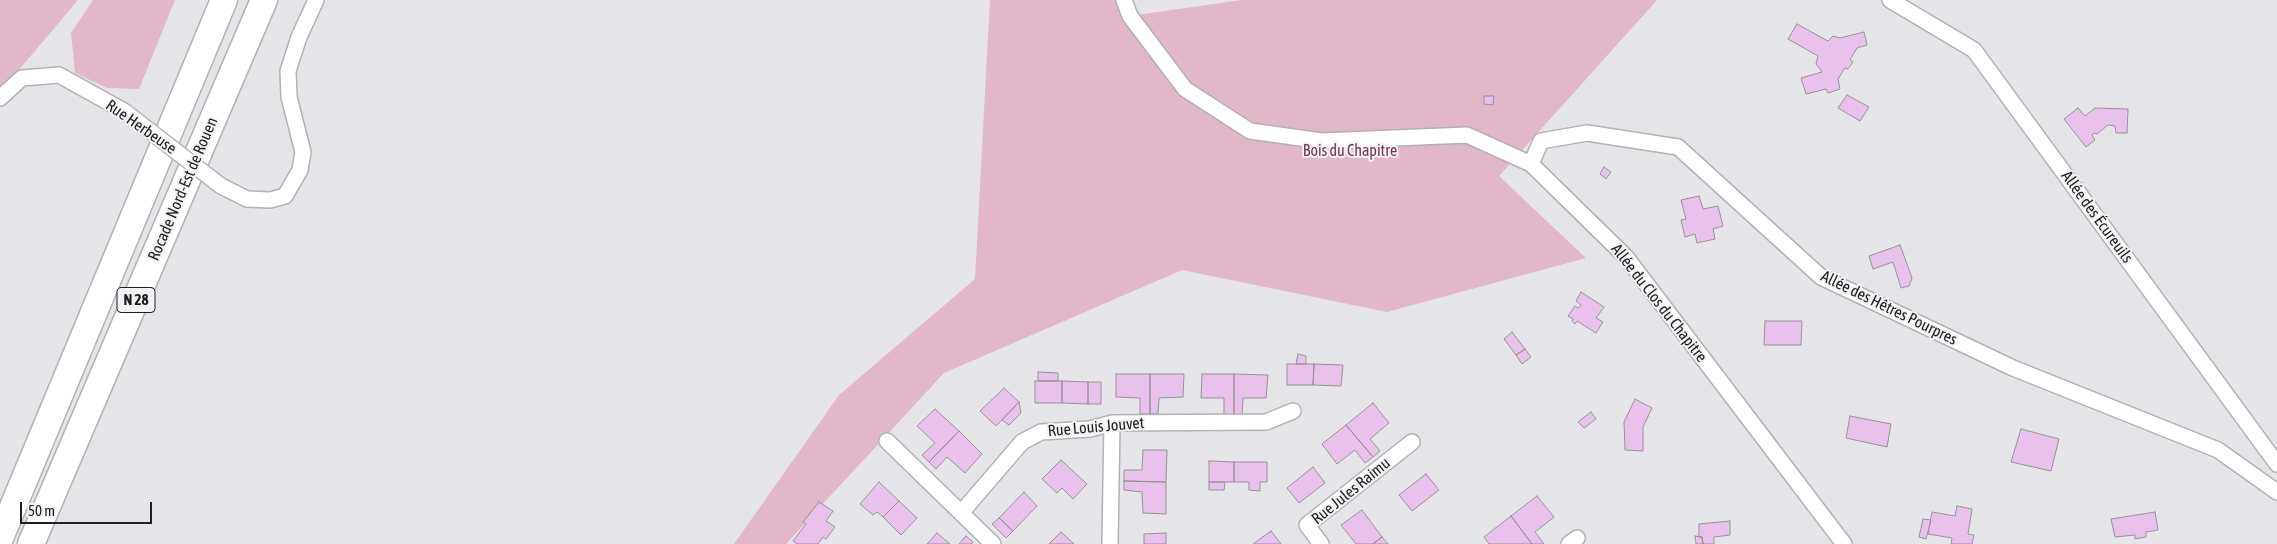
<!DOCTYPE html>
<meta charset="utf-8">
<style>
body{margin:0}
#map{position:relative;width:2277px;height:544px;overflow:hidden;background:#e5e4e8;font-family:"Asap Condensed",sans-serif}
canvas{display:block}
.scale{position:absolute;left:20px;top:502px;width:132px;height:22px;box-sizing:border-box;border:2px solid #1f1f20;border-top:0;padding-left:6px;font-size:15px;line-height:18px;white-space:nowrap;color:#1f1f20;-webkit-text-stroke:4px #f2f1f5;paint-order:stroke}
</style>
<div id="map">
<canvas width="2277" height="544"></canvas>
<div class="scale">50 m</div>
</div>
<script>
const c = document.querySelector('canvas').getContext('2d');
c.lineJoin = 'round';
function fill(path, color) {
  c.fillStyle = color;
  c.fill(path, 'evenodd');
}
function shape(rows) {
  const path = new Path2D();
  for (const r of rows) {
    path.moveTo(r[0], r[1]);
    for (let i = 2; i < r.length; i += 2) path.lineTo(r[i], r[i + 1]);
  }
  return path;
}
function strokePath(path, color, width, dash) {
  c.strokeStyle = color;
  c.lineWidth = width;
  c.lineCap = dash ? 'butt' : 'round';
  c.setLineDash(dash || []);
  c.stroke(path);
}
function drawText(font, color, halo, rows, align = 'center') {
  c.font = font + ' "Asap Condensed",sans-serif';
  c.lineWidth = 4;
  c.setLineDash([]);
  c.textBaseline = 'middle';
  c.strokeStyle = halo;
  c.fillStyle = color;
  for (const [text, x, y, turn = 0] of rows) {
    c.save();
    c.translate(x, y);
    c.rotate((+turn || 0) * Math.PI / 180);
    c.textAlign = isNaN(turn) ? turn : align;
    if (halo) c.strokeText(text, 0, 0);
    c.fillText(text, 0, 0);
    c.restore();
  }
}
fill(shape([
 [0,0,78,0,18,71,0,88],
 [93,0,175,0,139,89,107,88,75,73,71,33],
 [990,0,1124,0,1130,16,1242,0,1657,0,1499,176,1586,258,1387,312,1182,270,944,373,786,544,734,544,839,395,975,279]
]), '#e2b7ca');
const building = shape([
 [1797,24,1828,41,1833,36,1840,38,1864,32,1867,45,1857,48,1850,60,1853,62,1848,69,1845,68,1838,79,1840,89,1828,93,1826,89,1806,94,1801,78,1822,72,1816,64,1818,56,1788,39,1797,24],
 [1847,95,1869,107,1860,121,1838,108,1847,95],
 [1484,96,1494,96,1493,105,1484,104,1484,96],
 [2078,108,2085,116,2095,108,2128,109,2127,133,2116,133,2115,126,2108,125,2097,134,2094,133,2092,135,2095,140,2086,147,2064,119,2078,108],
 [1604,167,1611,172,1606,179,1600,174,1604,167],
 [1699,196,1703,209,1718,206,1723,226,1713,229,1715,239,1697,243,1695,234,1685,237,1681,220,1686,219,1681,200,1699,196],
 [1900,245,1912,278,1909,286,1901,288,1893,262,1873,269,1869,256,1900,245],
 [1581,292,1604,307,1596,318,1603,322,1596,333,1577,321,1575,324,1572,321,1573,319,1568,316,1575,306,1578,308,1581,305,1576,301,1581,292],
 [1765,321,1802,321,1801,345,1764,345,1765,321],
 [1512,332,1525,349,1516,355,1504,339,1512,332],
 [1525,349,1531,357,1522,364,1516,355,1525,349],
 [1298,354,1306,356,1306,364,1296,364,1298,354],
 [1287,364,1314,364,1313,385,1287,385,1287,364],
 [1314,364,1343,365,1341,386,1313,385,1314,364],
 [1038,372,1058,373,1058,381,1038,381,1038,372],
 [1116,374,1150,374,1150,414,1140,414,1140,398,1116,397,1116,374],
 [1150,374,1184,374,1183,397,1159,398,1158,414,1150,414,1150,374],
 [1202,374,1234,374,1234,415,1224,415,1224,398,1201,398,1202,374],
 [1234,374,1268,375,1266,398,1243,398,1242,415,1234,415,1234,374],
 [1035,381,1062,381,1062,403,1035,403,1035,381],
 [1062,381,1088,382,1088,404,1062,403,1062,381],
 [1088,382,1101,382,1101,404,1088,404,1088,382],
 [1004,388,1019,402,996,426,980,411,1004,388],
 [1635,399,1652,408,1643,427,1643,451,1625,450,1624,422,1635,399],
 [1019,402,1021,413,1009,425,1002,420,1019,402],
 [1373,403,1389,423,1370,439,1380,451,1373,457,1346,425,1373,403],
 [935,409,959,431,929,462,922,455,935,443,917,426,935,409],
 [1591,412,1596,419,1584,428,1578,422,1591,412],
 [1850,416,1891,424,1887,447,1846,438,1850,416],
 [1346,425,1373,457,1365,463,1355,450,1337,464,1322,444,1346,425],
 [2021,429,2059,439,2051,471,2011,462,2021,429],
 [959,431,982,454,965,473,947,457,936,469,929,462,959,431],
 [1143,450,1167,450,1166,482,1124,481,1124,470,1142,470,1143,450],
 [1061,460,1087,484,1073,499,1062,488,1057,493,1042,479,1061,460],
 [1209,461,1234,462,1234,482,1209,482,1209,461],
 [1234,462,1267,462,1267,482,1260,482,1260,491,1249,490,1249,482,1234,482,1234,462],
 [1313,467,1325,483,1299,503,1287,488,1313,467],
 [1426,474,1439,490,1412,511,1399,495,1426,474],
 [1124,481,1166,482,1166,514,1143,513,1142,492,1124,490,1124,481],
 [879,482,899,501,883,517,877,512,873,515,860,504,879,482],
 [1209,482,1225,482,1224,490,1209,490,1209,482],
 [1024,492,1037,506,1013,531,999,518,1024,492],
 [1537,496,1554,517,1535,532,1544,544,1532,544,1511,516,1537,496],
 [899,501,917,518,901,535,883,517,899,501],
 [819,502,833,511,826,521,835,527,826,539,823,537,818,544,797,544,793,541,806,524,803,522,819,502],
 [1957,506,1972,509,1968,534,1974,535,1972,544,1951,544,1952,538,1928,534,1932,512,1955,516,1957,506],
 [1362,510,1382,537,1373,544,1356,544,1341,525,1362,510],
 [2155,512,2158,530,2146,532,2146,537,2135,539,2135,535,2115,537,2111,519,2155,512],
 [1511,516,1532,544,1489,544,1484,537,1511,516],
 [999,518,1013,531,1006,538,992,524,999,518],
 [1923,519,1931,520,1926,539,1919,537,1923,519],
 [1730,521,1730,535,1714,537,1714,544,1703,544,1702,537,1699,537,1699,524,1730,521],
 [1271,531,1281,544,1253,544,1271,531],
 [1061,532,1074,544,1049,544,1061,532],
 [937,533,950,544,927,544,937,533],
 [1166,533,1166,544,1144,544,1144,534,1166,533],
 [966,536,973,542,971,544,959,544,966,536],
 [1695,536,1702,537,1703,544,1696,544,1695,536],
 [1382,537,1388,544,1373,544,1382,537]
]);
fill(building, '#e8c2eb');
strokePath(building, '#969396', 1);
const minor = shape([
 [1124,0,1130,16,1185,89,1250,131,1322,141,1467,135,1531,164,1626,257,1844,544],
 [1890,0,1974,50,2277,464],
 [0,98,22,78,59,75,124,111],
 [1531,164,1541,141,1587,133,1678,147,1821,277,2013,368,2218,450,2277,492],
 [221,186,247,199,270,200,285,196,300,170,303,152,289,97,288,71,299,37,316,0],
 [887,441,993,544],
 [961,513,1022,442,1041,432,1090,429,1112,423,1266,422,1293,411],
 [1110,544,1112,423],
 [1321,544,1307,525,1412,442],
 [1569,544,1577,538]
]);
const trunk = shape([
 [0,538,224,0],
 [31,544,264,0]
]);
strokePath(minor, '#b2b1b4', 18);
strokePath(trunk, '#b2b1b4', 29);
strokePath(minor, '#fff', 15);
strokePath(trunk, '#fff', 26);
const minorBridge = shape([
 [124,111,221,186]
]);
strokePath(minorBridge, '#b2b1b4', 18, []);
strokePath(minorBridge, '#fff', 15);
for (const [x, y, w] of [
 [136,300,38]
]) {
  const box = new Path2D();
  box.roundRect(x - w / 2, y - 12.5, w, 25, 4);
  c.fillStyle = '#f2f1f5';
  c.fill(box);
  strokePath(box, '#1f1f20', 1);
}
drawText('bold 15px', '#1f1f20', null, [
 ["N 28",136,300]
]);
drawText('16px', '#1f1f20', '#f2f1f5', [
 ["Rue Herbeuse",141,127,35],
 ["Rocade Nord-Est de Rouen",183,189,-67],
 ["Allée des Écureuils",2097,217,54],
 ["Allée du Clos du Chapitre",1659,303,52],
 ["Allée des Hêtres Pourpres",1889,308,26],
 ["Rue Louis Jouvet",1096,427,-5],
 ["Rue Jules Raimu",1351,491,-39]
]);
drawText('16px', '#783658', '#f2f1f5', [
 ["Bois du Chapitre",1350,151]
]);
</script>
